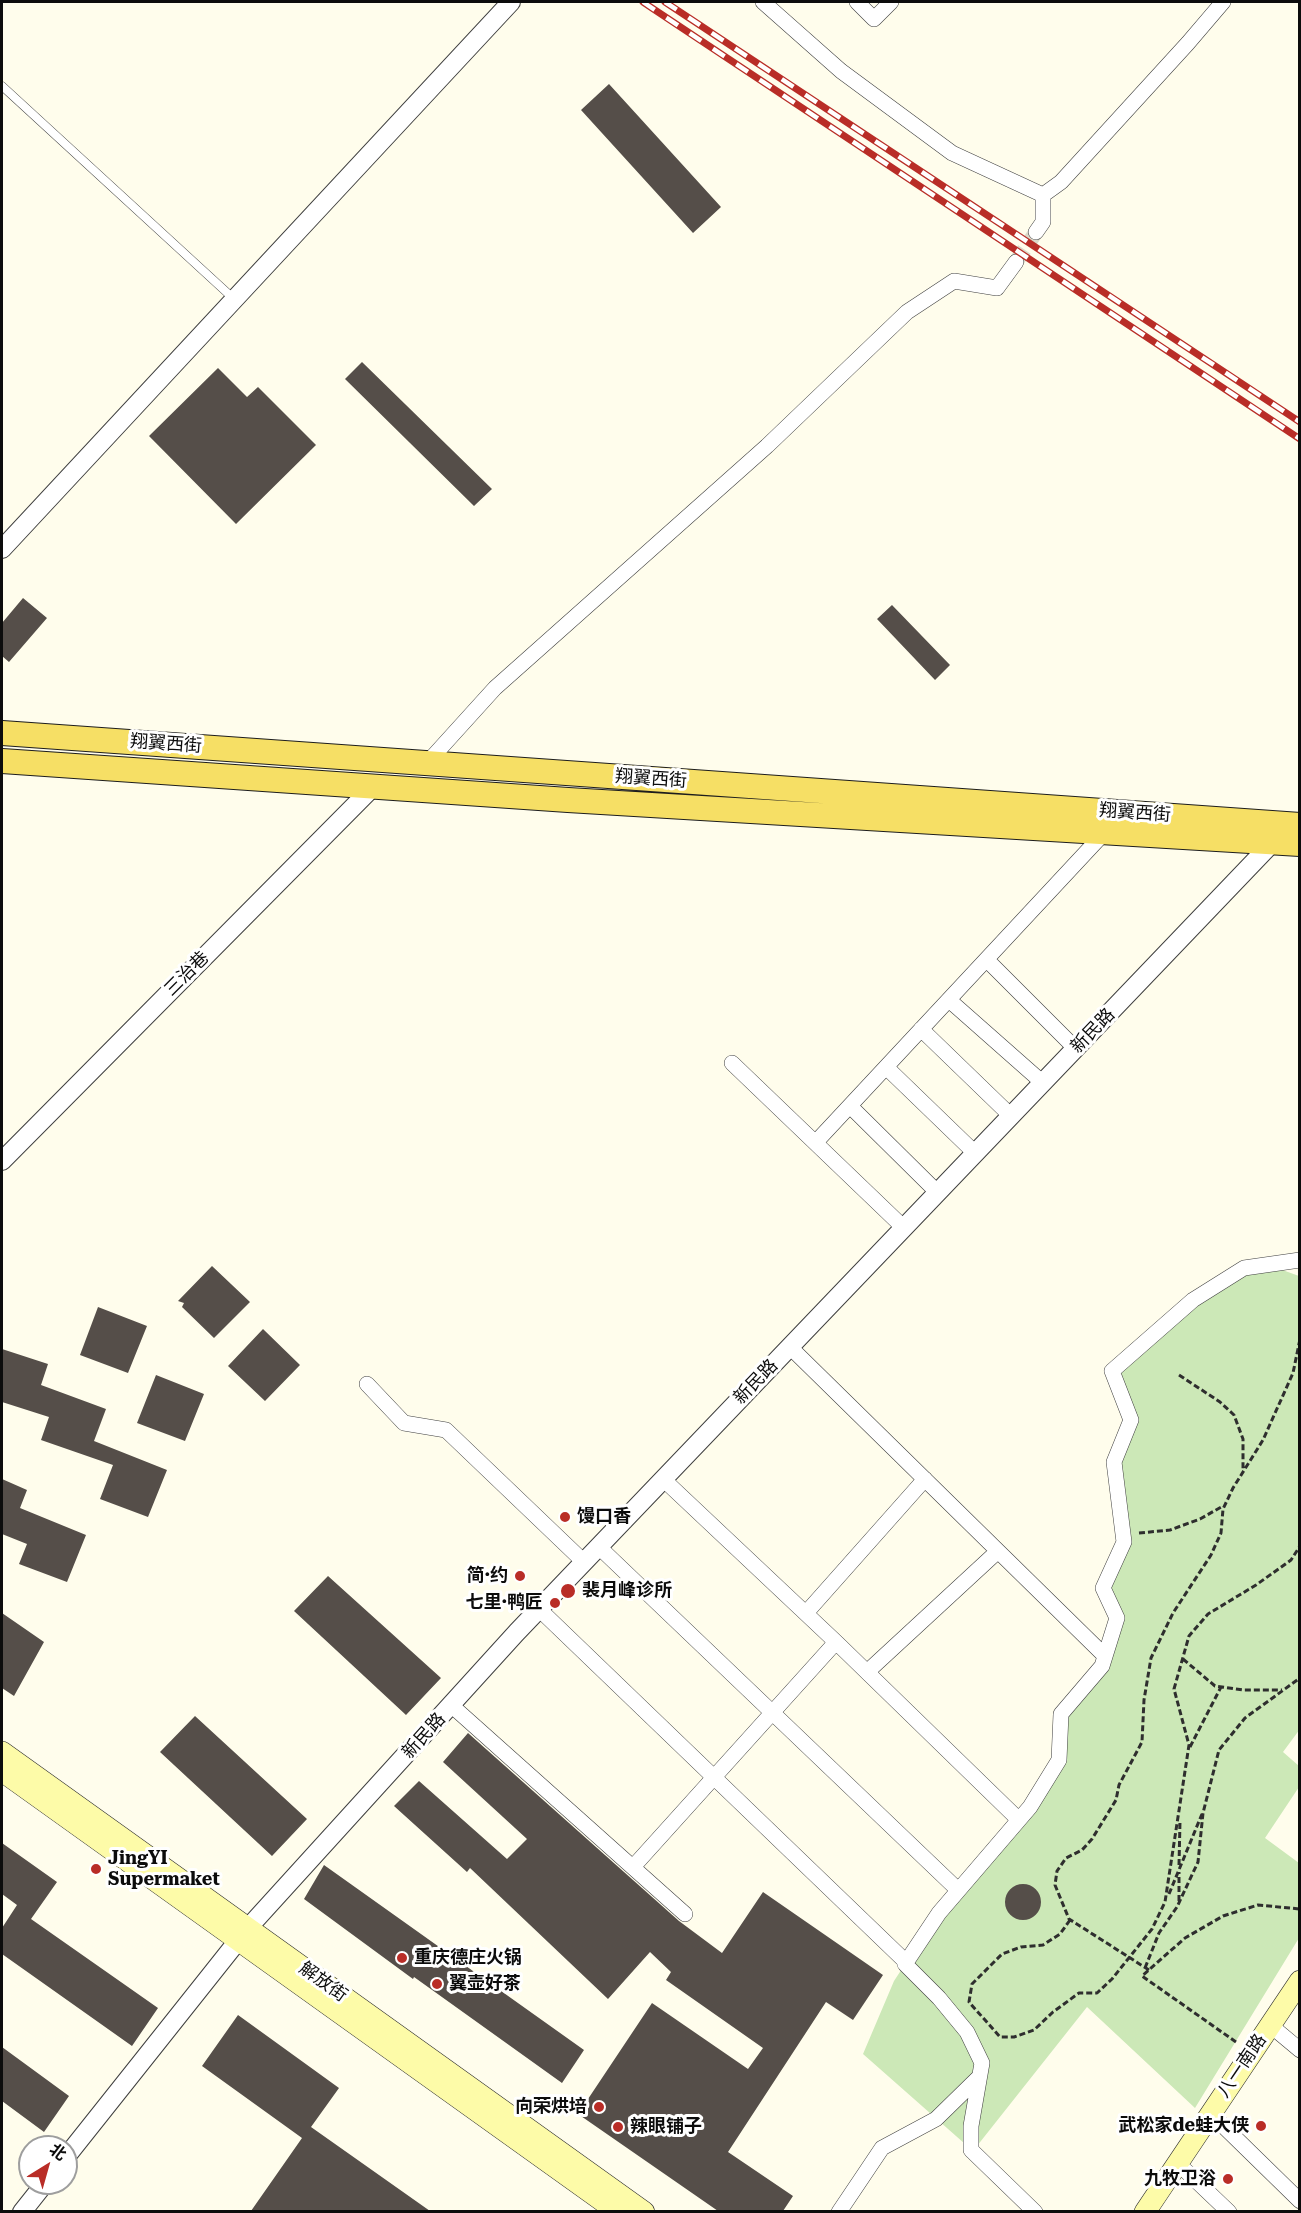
<!DOCTYPE html>
<meta charset="utf-8">
<style>
body{margin:0}
#map{position:relative;width:1301px;height:2213px;overflow:hidden;background:#fffdec;font-family:"Roboto Serif","Noto Sans SC",serif}
canvas{display:block}
.frame{position:absolute;inset:0;border:3px solid #0c0c0c;pointer-events:none}
.north{position:absolute;left:18px;top:2135px;width:60px;height:60px;box-sizing:border-box;background:#fff;border:2px solid #9e9e9e;border-radius:50%;rotate:37deg;font-size:16px;font-weight:700;line-height:24px;text-align:center;color:#0c0c0c}
.north::after{content:'';display:block;margin:auto;width:21px;height:27px;background:#b92d27;clip-path:polygon(50% 0,100% 100%,50% 72%,0 100%)}
</style>
<div id="map">
<canvas width="1301" height="2213"></canvas>
<div class="frame"></div>
<div class="north">北</div>
</div>
<script>
const c = document.querySelector('canvas').getContext('2d');
c.lineJoin = 'round';
function fill(path, color) {
  c.fillStyle = color;
  c.fill(path, 'evenodd');
}
function shape(rows) {
  const path = new Path2D();
  for (const r of rows) {
    if (r.length === 3) {
      path.moveTo(r[0] + r[2], r[1]);
      path.arc(r[0], r[1], r[2], 0, 2 * Math.PI);
      continue;
    }
    path.moveTo(r[0], r[1]);
    for (let i = 2; i < r.length; i += 2) path.lineTo(r[i], r[i + 1]);
  }
  return path;
}
function strokePath(path, color, width, dash) {
  c.strokeStyle = color;
  c.lineWidth = width;
  c.lineCap = dash ? 'butt' : 'round';
  c.setLineDash(dash || []);
  c.stroke(path);
}
function drawText(font, color, halo, rows, align = 'center') {
  c.font = font + ' "Roboto Serif","Noto Sans SC",serif';
  c.lineWidth = 6;
  c.setLineDash([]);
  c.textBaseline = 'middle';
  c.strokeStyle = halo;
  c.fillStyle = color;
  for (const [text, x, y, turn = 0] of rows) {
    c.save();
    c.translate(x, y);
    c.rotate((+turn || 0) * Math.PI / 180);
    c.textAlign = isNaN(turn) ? turn : align;
    if (halo) c.strokeText(text, 0, 0);
    c.fillText(text, 0, 0);
    c.restore();
  }
}
fill(shape([
 [1266,1264,1299,1276,1300,1729,1283,1752,1299,1766,1299,1787,1265,1838,1299,1863,1299,1938,1195,2108,1087,2007,973,2151,863,2054,894,1981,941,1909,1063,1754,1061,1714,1102,1667,1117,1618,1103,1588,1124,1543,1113,1455,1135,1413,1112,1371,1193,1300]
]), '#cce8b7');
fill(shape([
 [609,84,721,207,693,233,581,110],
 [362,362,492,489,474,506,345,379],
 [218,368,247,397,258,387,316,445,236,524,149,436],
 [23,598,47,618,9,662,2,656,2,623],
 [892,605,950,665,935,680,877,619],
 [212,1266,250,1302,214,1338,182,1307,184,1303,178,1301],
 [98,1307,147,1326,128,1373,80,1355],
 [263,1329,300,1365,265,1401,228,1366],
 [2,1349,48,1364,41,1385,106,1409,94,1441,167,1470,148,1517,100,1499,113,1465,41,1440,49,1417,2,1402],
 [156,1375,204,1394,185,1441,137,1423],
 [2,1479,27,1490,20,1508,86,1535,67,1582,19,1564,27,1544,2,1534],
 [328,1576,441,1678,406,1715,294,1611],
 [2,1613,44,1642,14,1696,2,1688],
 [195,1716,307,1819,272,1856,160,1752],
 [468,1733,679,1921,722,1953,763,1892,883,1975,853,2020,826,2002,728,2152,793,2196,783,2211,718,2211,578,2114,652,2003,748,2069,763,2048,666,1980,671,1972,650,1952,608,1999,470,1868,467,1872,394,1806,419,1781,507,1859,527,1839,443,1762],
 [2,1843,57,1882,31,1919,158,2008,132,2046,2,1954,2,1928,17,1905,2,1894],
 [324,1865,584,2050,562,2083,414,1977,413,1979,304,1899],
 [1023,1902,18],
 [238,2015,339,2088,311,2127,430,2211,251,2211,302,2138,202,2066],
 [2,2047,69,2096,44,2132,2,2101]
]), '#554e49');
strokePath(shape([
 [1016,262,1036,232]
]), '#dbd9ca', 15, [15, 8]);
const service = shape([
 [2,86,234,299]
]);
const minor = shape([
 [763,2,841,71,952,153,1043,195],
 [857,2,874,19,891,2],
 [1043,195,1061,182,1188,43,1223,2],
 [1036,232,1043,222,1043,195],
 [427,763,495,688,767,446,907,312,954,281,997,288,1016,262],
 [987,960,1076,1049],
 [949,1000,1043,1083],
 [921,1029,1011,1116],
 [732,1063,903,1227],
 [886,1067,975,1153],
 [850,1106,937,1192],
 [816,1142,1105,832],
 [790,1347,1105,1656],
 [367,1384,404,1423,446,1430,584,1562],
 [663,1479,836,1642,1019,1820],
 [599,1547,958,1890],
 [539,1609,906,1962],
 [806,1613,925,1479],
 [867,1672,998,1551],
 [451,1705,685,1914],
 [633,1867,836,1642],
 [1270,2025,1300,2050],
 [1211,2114,1300,2201],
 [1176,2165,1186,2171,1229,2212],
 [839,2212,882,2148,936,2119,979,2077],
 [1035,2212,971,2150,971,2126,982,2063,967,2032,939,1998,905,1964,939,1913,1030,1807,1059,1760,1061,1714,1102,1666,1117,1618,1103,1588,1124,1542,1114,1462,1131,1420,1112,1371,1193,1300,1244,1268,1300,1260]
]);
const tertiary = shape([
 [2,549,511,2],
 [2,1161,373,787],
 [66,2157,248,1928,517,1632,1273,842],
 [22,2212,45,2183]
]);
const secondary = shape([
 [2,1752,644,2212],
 [2,1771,618,2212],
 [1145,2212,1300,1981]
]);
const primary = shape([
 [2,733,1300,825],
 [2,761,568,800,1300,844]
]);
strokePath(service, '#3f3f3f', 9);
strokePath(minor, '#3f3f3f', 16);
strokePath(tertiary, '#3f3f3f', 20);
strokePath(secondary, '#2e2e2e', 22);
strokePath(primary, '#1d1d1d', 26);
strokePath(shape([
 [1179,1375,1220,1402,1234,1415,1243,1439,1243,1470],
 [1139,1533,1170,1530,1200,1519,1223,1506],
 [1183,1659,1215,1686,1243,1690,1282,1690],
 [1190,1747,1221,1687],
 [1179,1865,1180,1821],
 [1169,1894,1202,1814],
 [1179,1901,1179,1872],
 [1070,1920,1060,1934,1043,1945,1021,1947,1002,1954,972,1984,969,2002,1000,2037,1014,2037,1034,2030,1053,2012,1079,1993,1097,1993,1112,1979,1152,1929,1165,1902,1189,1745,1174,1689,1189,1636,1208,1614,1256,1585,1291,1560,1300,1546],
 [1145,1968,1159,1933,1177,1907,1198,1862,1203,1813,1219,1750,1245,1718,1300,1678],
 [1149,1970,1069,1919,1055,1885,1057,1871,1066,1858,1082,1850,1092,1839,1116,1800,1119,1785,1142,1742,1144,1700,1151,1658,1173,1613,1211,1555,1221,1533,1223,1509,1233,1488,1263,1440,1293,1373,1300,1339],
 [1236,2042,1142,1976,1185,1938,1223,1916,1258,1905,1300,1909]
]), '#2e2e2e', 3, [6, 3]);
strokePath(service, '#fff', 8);
strokePath(minor, '#fff', 15);
strokePath(tertiary, '#fff', 18);
strokePath(secondary, '#fdfba8', 21);
strokePath(primary, '#f6df65', 24);
const rail = shape([
 [643,2,1300,439],
 [665,2,1300,422]
]);
strokePath(rail, '#b92d27', 7);
strokePath(rail, '#fff', 4.5, [14]);
for (const [x, y, r, color] of [
 [565,1517,6,"#b92d27"],
 [520,1576,6,"#b92d27"],
 [568,1591,8,"#b92d27"],
 [555,1603,6,"#b92d27"],
 [96,1869,6,"#b92d27"],
 [402,1958,6,"#b92d27"],
 [437,1984,6,"#b92d27"],
 [599,2107,6,"#b92d27"],
 [1261,2126,6,"#b92d27"],
 [618,2127,6,"#b92d27"],
 [1228,2179,6,"#b92d27"]
]) {
  const dot = new Path2D();
  dot.arc(x, y, r, 0, 2 * Math.PI);
  c.fillStyle = color;
  c.fill(dot);
  strokePath(dot, '#fff', 2);
}
drawText('18px', '#0c0c0c', '#fff', [
 ["翔翼西街",166,744,4],
 ["翔翼西街",651,779,4],
 ["翔翼西街",1135,813,4],
 ["三治巷",187,974,-45],
 ["新民路",1093,1031,-46],
 ["新民路",756,1382,-46],
 ["新民路",424,1736,-48],
 ["解放街",323,1982,36],
 ["八一南路",1242,2066,-56]
]);
drawText('bold 18px', '#0c0c0c', '#fff', [
 ["馒口香",577,1517],
 ["简·约",508,1576,"right"],
 ["裴月峰诊所",582,1591],
 ["七里·鸭匠",543,1603,"right"],
 ["JingYI",108,1859],
 ["Supermaket",108,1880],
 ["重庆德庄火锅",414,1958],
 ["翼壶好茶",449,1984],
 ["向荣烘培",587,2107,"right"],
 ["武松家de蛙大侠",1249,2126,"right"],
 ["辣眼铺子",630,2127],
 ["九牧卫浴",1216,2179,"right"]
], 'left');
</script>
